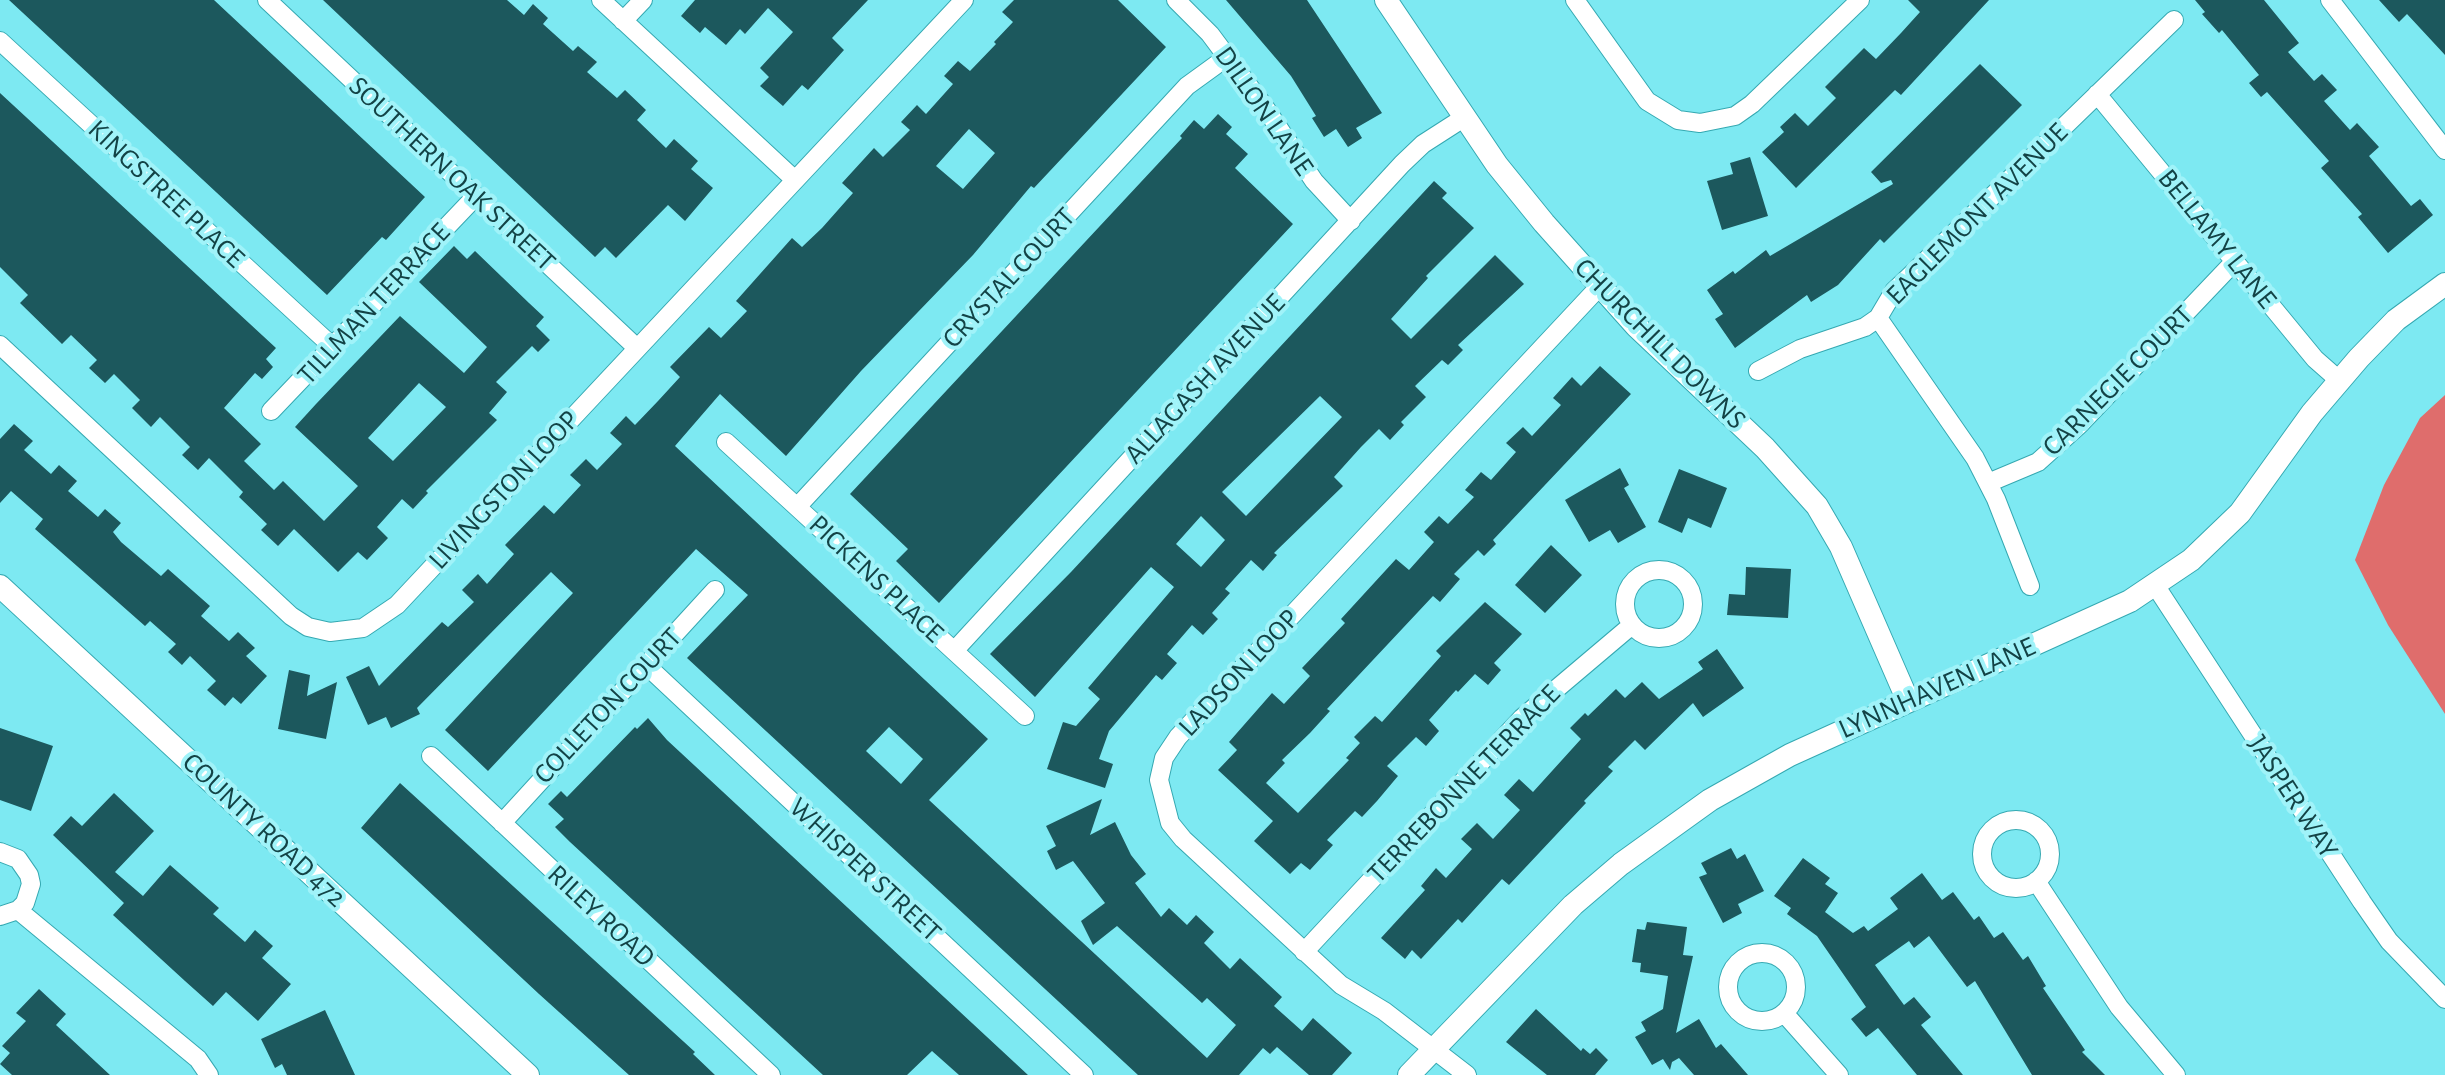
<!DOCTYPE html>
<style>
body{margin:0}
canvas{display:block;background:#7de9f2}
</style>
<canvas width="2445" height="1075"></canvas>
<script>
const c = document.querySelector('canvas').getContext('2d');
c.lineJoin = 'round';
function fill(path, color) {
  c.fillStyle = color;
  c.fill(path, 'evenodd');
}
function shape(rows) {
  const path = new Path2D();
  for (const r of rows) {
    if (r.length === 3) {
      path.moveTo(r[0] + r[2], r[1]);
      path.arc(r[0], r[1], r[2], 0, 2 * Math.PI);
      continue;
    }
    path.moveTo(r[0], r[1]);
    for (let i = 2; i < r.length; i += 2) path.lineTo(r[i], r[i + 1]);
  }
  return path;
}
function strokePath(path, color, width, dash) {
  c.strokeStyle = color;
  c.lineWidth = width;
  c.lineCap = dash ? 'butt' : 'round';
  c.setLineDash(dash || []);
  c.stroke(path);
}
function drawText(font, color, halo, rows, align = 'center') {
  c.font = font + ' "Alegreya Sans",sans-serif';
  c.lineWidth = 8;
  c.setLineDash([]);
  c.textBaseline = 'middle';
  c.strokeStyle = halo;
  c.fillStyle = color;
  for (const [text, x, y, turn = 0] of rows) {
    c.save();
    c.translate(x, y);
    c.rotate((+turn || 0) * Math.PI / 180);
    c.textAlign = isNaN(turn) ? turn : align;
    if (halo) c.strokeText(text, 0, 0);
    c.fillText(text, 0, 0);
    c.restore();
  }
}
fill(shape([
 [2445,395,2445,714,2388,625,2355,560,2384,485,2420,418]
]), '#df6d6c');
fill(shape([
 [9,0,214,0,425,197,386,240,382,237,327,295],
 [323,0,507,0,524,15,533,4,548,18,543,24,573,51,578,46,597,62,587,72,617,98,625,90,646,110,637,120,666,148,674,139,698,161,691,169,713,188,685,221,668,205,616,258,605,247,595,257],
 [695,0,868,0,832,38,844,50,808,90,802,85,783,106,760,86,769,77,760,68,793,32,768,8,745,34,740,29,726,45,705,27,700,33,681,16],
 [1014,0,1118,0,1166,47,1034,188,1031,186,973,255,861,371,786,456,720,394,675,446,988,739,929,800,1207,1058,1236,1025,1207,998,1202,1003,1117,926,1093,945,1081,921,1105,903,1073,861,1056,870,1047,851,1056,846,1046,826,1102,799,1090,835,1115,822,1131,855,1146,874,1135,883,1161,917,1169,908,1187,925,1196,915,1214,932,1204,943,1230,969,1240,958,1282,997,1274,1006,1302,1031,1313,1018,1352,1053,1332,1075,1309,1075,1277,1047,1270,1054,1263,1048,1239,1075,1138,1075,687,658,748,595,696,549,488,771,445,730,573,593,551,572,417,708,420,714,391,728,386,717,368,725,346,677,369,666,379,686,442,622,448,627,474,602,462,590,478,574,487,584,514,554,505,545,544,505,554,514,581,485,570,475,586,459,597,470,622,444,610,433,626,416,635,425,658,401,680,377,670,367,709,327,721,338,747,311,736,301,792,238,802,247,822,228,853,193,842,183,874,148,883,157,910,130,901,122,917,105,926,114,953,84,944,76,958,61,970,71,996,44,994,42,1013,22,1002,12],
 [969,129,995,153,963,189,936,166],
 [889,727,923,759,901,784,866,751],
 [1226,0,1307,0,1382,113,1356,128,1362,138,1348,147,1336,129,1324,137,1312,118,1316,116,1291,76],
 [1908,0,1989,0,1901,95,1895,90,1796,188,1762,152,1784,132,1780,127,1795,113,1808,126,1836,98,1825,87,1864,48,1876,59,1901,33,1920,12],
 [2195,0,2264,0,2299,43,2288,52,2314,81,2322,74,2337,90,2324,101,2350,130,2357,123,2379,147,2369,156,2411,206,2420,199,2433,215,2388,253,2358,217,2362,214,2321,168,2329,161,2267,92,2261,97,2249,83,2259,75,2222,30,2219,33,2202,14,2205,12],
 [2379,0,2445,0,2445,55,2407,14,2399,22],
 [1980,64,2022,105,1884,243,1880,239,1838,285,1811,302,1807,295,1735,348,1715,319,1723,314,1707,290,1733,271,1735,274,1766,250,1770,256,1893,184,1891,180,1881,183,1871,172],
 [0,93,276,348,266,359,273,367,262,379,255,373,224,408,261,444,244,461,274,490,283,481,324,521,358,486,295,427,316,404,400,316,464,373,487,347,419,282,454,246,467,259,475,251,529,303,544,317,536,326,550,340,538,352,532,346,496,382,507,392,489,413,497,420,426,491,428,493,413,509,402,499,377,527,388,538,367,560,358,552,338,572,294,529,278,546,261,530,267,524,239,497,243,492,209,458,198,470,182,455,190,447,160,417,151,427,132,408,140,400,114,374,105,383,89,368,97,360,71,335,62,344,20,303,28,295,0,267],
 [419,383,446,407,393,461,368,438],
 [1218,114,1232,127,1226,134,1248,154,1235,168,1293,224,939,603,896,561,908,549,850,494,1182,138,1180,136,1194,120,1204,129],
 [1750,157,1768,216,1722,230,1707,181,1733,174,1730,163],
 [1434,181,1447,193,1442,198,1474,228,1426,276,1428,278,1391,319,1411,339,1495,255,1524,284,1458,345,1463,350,1448,365,1442,360,1415,386,1426,397,1401,422,1404,425,1390,440,1379,429,1361,447,1334,477,1343,486,1274,553,1277,555,1263,571,1251,560,1225,589,1230,593,1212,613,1218,619,1203,635,1192,625,1167,654,1177,663,1162,680,1156,675,1109,731,1099,759,1113,764,1105,788,1047,769,1063,722,1076,726,1100,699,1088,688,1174,587,1151,567,1035,697,990,654,1071,572],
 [1320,396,1342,417,1246,516,1222,492],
 [1201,516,1225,540,1201,567,1176,544],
 [1600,366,1631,394,1493,540,1496,544,1484,556,1478,550,1454,574,1460,579,1440,602,1433,596,1327,709,1330,711,1310,733,1282,760,1285,763,1266,783,1298,813,1349,760,1346,758,1360,743,1354,737,1375,716,1382,722,1441,656,1436,651,1485,602,1522,634,1494,663,1501,670,1488,685,1475,674,1458,692,1456,690,1429,720,1439,731,1426,746,1416,737,1387,766,1398,776,1377,801,1362,817,1355,811,1327,840,1333,845,1310,870,1301,863,1290,874,1254,841,1273,821,1218,770,1237,750,1229,742,1272,693,1284,704,1310,676,1302,668,1345,623,1341,619,1396,559,1409,570,1434,542,1424,532,1439,516,1448,524,1474,497,1465,490,1481,472,1491,480,1516,452,1506,443,1523,427,1532,436,1561,405,1553,398,1572,377,1581,386],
 [14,424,33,441,24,450,51,474,59,465,77,481,68,491,98,517,105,509,121,523,113,532,121,542,161,576,168,569,210,606,201,616,229,641,238,632,255,648,246,656,267,676,241,704,233,697,225,706,207,690,216,681,190,656,182,665,168,652,176,644,150,621,145,626,35,529,43,519,11,491,0,503,0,439],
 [1620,468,1629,485,1624,488,1646,527,1618,543,1610,530,1589,542,1565,500],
 [1679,469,1727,488,1711,528,1688,518,1682,533,1658,522],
 [1551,545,1582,575,1545,613,1515,585],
 [1746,567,1791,569,1788,618,1727,615,1729,594,1745,595],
 [1717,649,1744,688,1703,717,1693,703,1645,750,1635,740,1608,767,1613,771,1584,801,1586,803,1509,885,1502,879,1462,923,1458,919,1421,959,1412,950,1405,959,1381,938,1425,890,1421,886,1436,868,1446,878,1472,849,1461,839,1477,823,1493,839,1520,810,1504,795,1519,779,1533,792,1581,739,1570,728,1585,713,1588,716,1616,689,1625,698,1642,682,1659,699,1703,669,1698,662],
 [289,670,310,675,307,696,337,682,326,739,278,729],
 [648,718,667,740,1028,1075,959,1075,932,1051,907,1075,823,1075,570,842,555,827,564,819,548,804,561,791,567,797,635,727,637,729],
 [0,728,53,746,31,811,0,800],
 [400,783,695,1052,693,1054,715,1075,629,1075,539,994,361,828],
 [114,793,154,831,115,872,143,896,170,865,219,908,213,914,245,942,255,930,273,946,262,958,291,984,258,1021,226,992,213,1006,185,981,113,915,124,903,53,835,71,816,82,826],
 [1731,848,1737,859,1745,854,1764,891,1738,904,1742,913,1723,923,1699,877,1707,874,1701,863],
 [1803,858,1830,878,1825,884,1838,893,1825,912,1853,933,1864,926,1868,931,1898,909,1890,898,1922,873,1942,900,1953,892,1974,920,1979,916,1994,938,2003,932,2023,960,2028,956,2046,986,2043,988,2085,1050,2082,1052,2105,1075,2032,1075,1975,981,1967,987,1929,936,1914,948,1909,941,1875,965,1904,1005,1914,997,1931,1017,1921,1025,1963,1075,1917,1075,1878,1028,1866,1037,1851,1019,1866,1007,1817,936,1787,914,1791,908,1774,896],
 [1647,922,1687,927,1683,955,1693,956,1676,1033,1699,1019,1716,1048,1721,1044,1748,1075,1694,1075,1679,1058,1672,1062,1670,1070,1663,1059,1652,1065,1635,1037,1646,1031,1641,1022,1663,1009,1668,976,1640,972,1641,963,1632,962,1637,929,1645,930],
 [39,989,66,1014,56,1025,110,1075,12,1075,0,1064,10,1053,2,1046,26,1021,16,1013],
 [1536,1009,1581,1051,1583,1048,1590,1054,1596,1048,1608,1060,1595,1075,1547,1075,1506,1042],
 [325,1010,355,1075,287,1075,282,1064,275,1068,261,1039]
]), '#1c585d');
const minor = shape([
 [267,0,637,348],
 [601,0,795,180],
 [1176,0,1210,34,1266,109,1314,181,1351,221],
 [1575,0,1647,101,1678,120,1700,123,1735,116,1752,104,1860,0],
 [2330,0,2445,150],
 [623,21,643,0],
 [0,41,333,347],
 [2097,94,2315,359,2340,381],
 [1878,318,1975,458,1996,499,2030,586],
 [0,345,291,616,308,627,330,632,363,628,397,605,964,0],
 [1758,371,1800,349,1865,327,1878,318,1894,291,1913,273,2174,20],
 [271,411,476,196],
 [726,442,1025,716],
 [1988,483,2038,462,2079,425,2235,261],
 [797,507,1187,86,1227,57],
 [1659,604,34],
 [2155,585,2362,902,2389,941,2445,999],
 [954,651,1402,164,1423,144,1465,117],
 [646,665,1084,1075],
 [431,756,771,1075],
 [2016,854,34],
 [502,823,715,590],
 [0,852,18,859,29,875,31,884,25,903,18,910,0,916],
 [2036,881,2119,1007,2176,1075],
 [18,910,198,1059,209,1075],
 [1304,952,1522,718,1632,625],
 [1762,987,34],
 [1784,1013,1839,1075],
 [1467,1075,1384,1011,1341,985,1183,839,1170,823,1159,780,1164,758,1178,737,1599,287]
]);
const tertiary = shape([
 [1386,0,1497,165,1544,223,1636,326,1765,448,1817,506,1841,547,1908,701],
 [0,586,528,1075],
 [1409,1075,1573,905,1621,864,1710,800,1790,755,2130,601,2191,560,2240,513,2312,413,2359,358,2396,320,2445,284]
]);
strokePath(minor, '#35a9b2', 20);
strokePath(tertiary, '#35a9b2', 24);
strokePath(minor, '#fff', 18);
strokePath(tertiary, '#fff', 22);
drawText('28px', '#134346', '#a0f3f9', [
 ["DILLON LANE",1264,111,55],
 ["SOUTHERN OAK STREET",452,174,43],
 ["KINGSTREE PLACE",166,194,43],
 ["EAGLEMONT AVENUE",1977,214,-45],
 ["BELLAMY LANE",2217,239,51],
 ["CRYSTAL COURT",1009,278,-47],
 ["TILLMAN TERRACE",374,304,-47],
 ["CHURCHILL DOWNS",1660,344,45],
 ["ALLAGASH AVENUE",1205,379,-47],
 ["CARNEGIE COURT",2118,381,-45],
 ["LIVINGSTON LOOP",504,490,-47],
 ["PICKENS PLACE",876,579,43],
 ["LADSON LOOP",1239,673,-47],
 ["LYNNHAVEN LANE",1937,688,-24],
 ["COLLETON COURT",608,706,-47],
 ["TERREBONNE TERRACE",1464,784,-46],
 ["JASPER WAY",2293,797,57],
 ["COUNTY ROAD 472",264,830,43],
 ["WHISPER STREET",865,870,43],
 ["RILEY ROAD",601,916,43]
]);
</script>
